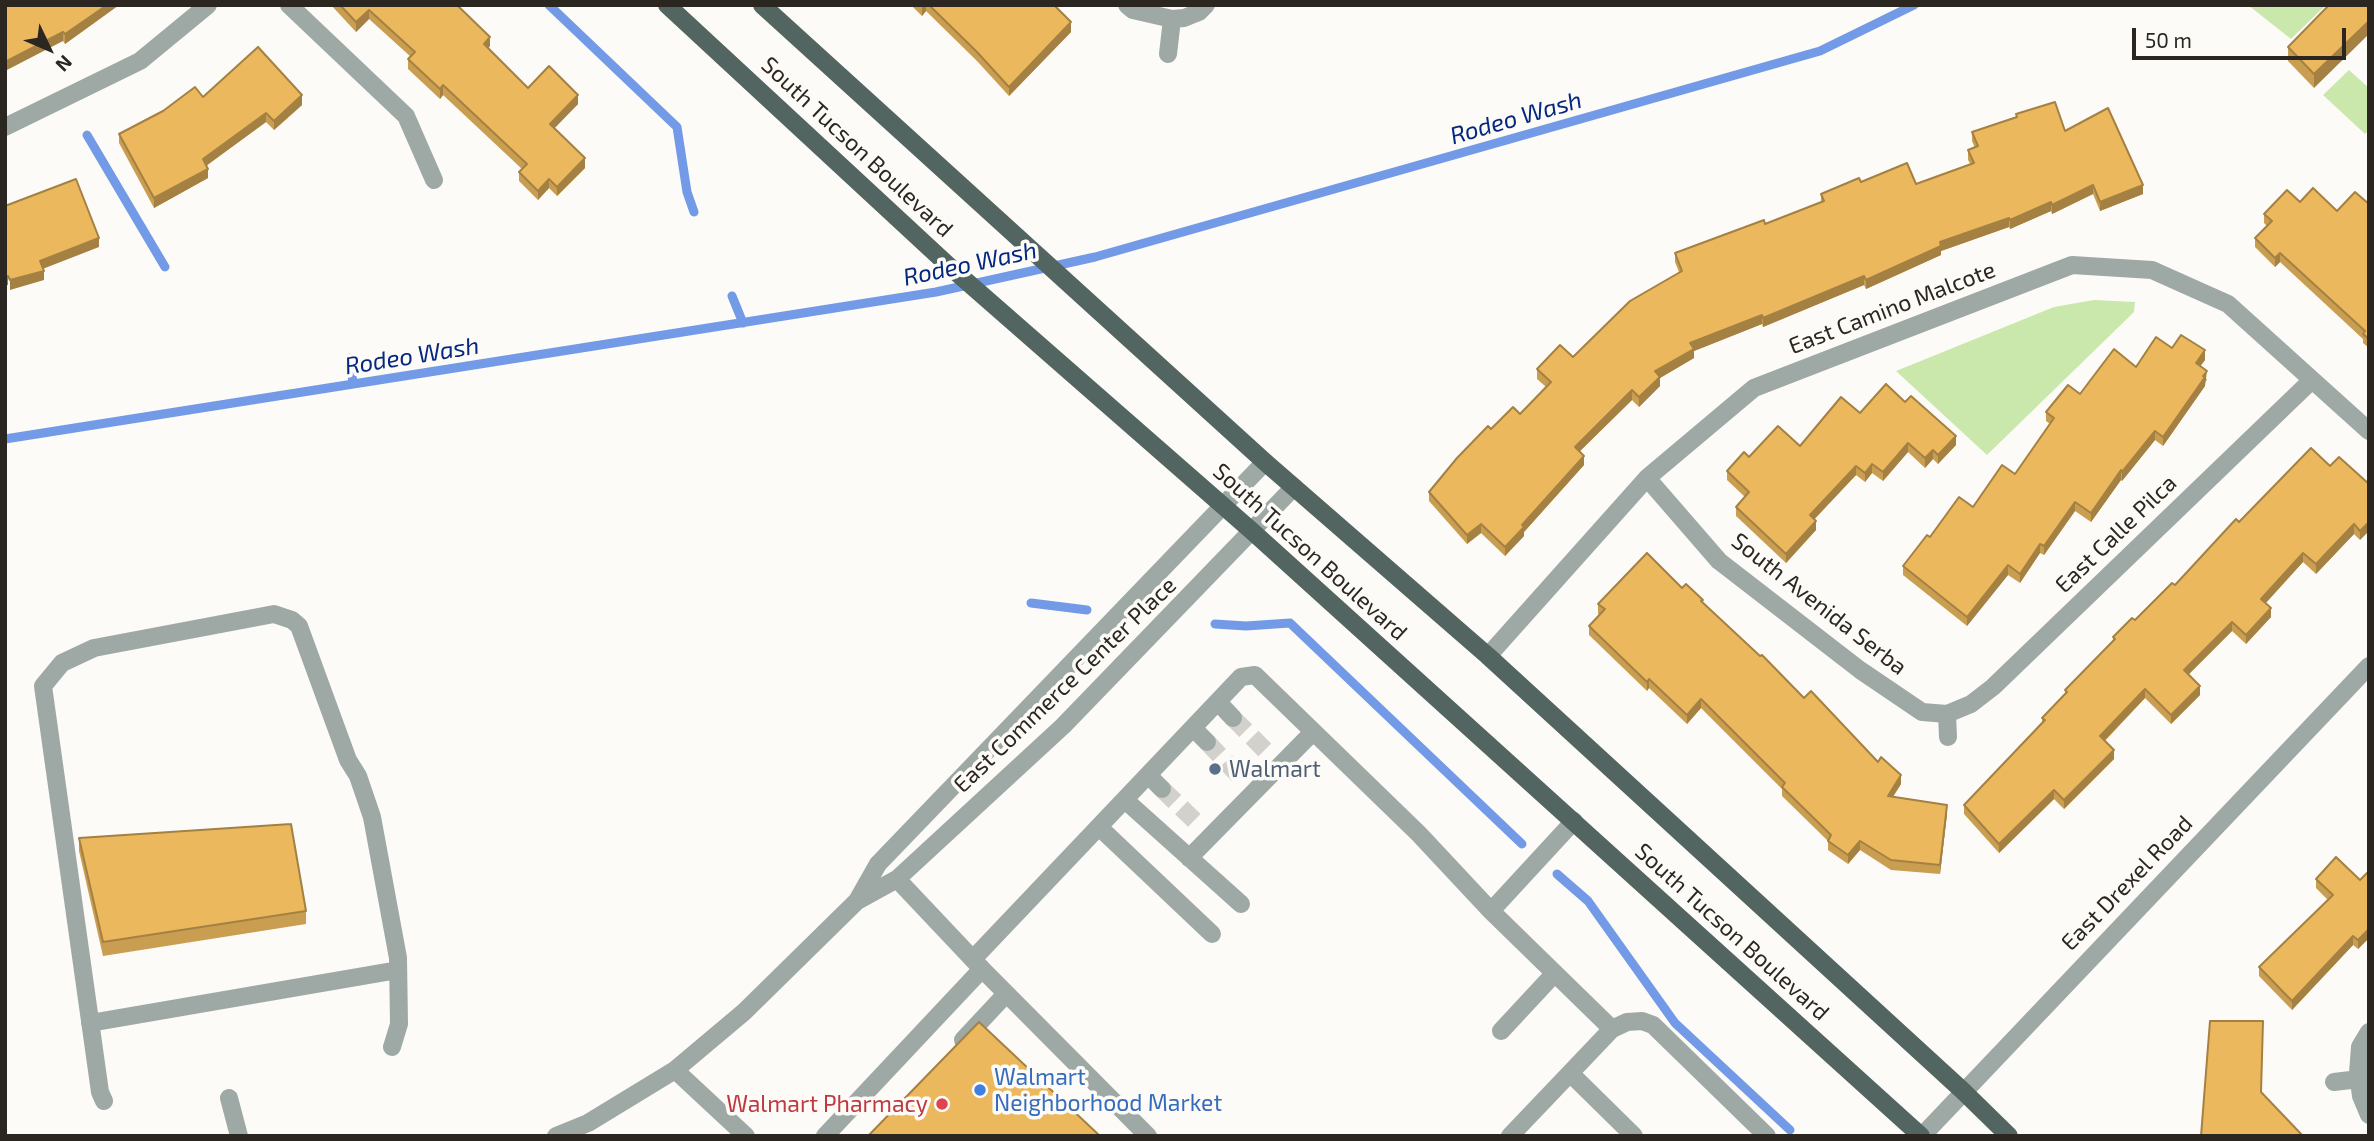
<!DOCTYPE html>
<style>
body{margin:0}
#map{position:relative;width:2374px;height:1141px;overflow:hidden;background:#fdfbf7;font-family:"Exo 2",sans-serif}
canvas{display:block}
.frame{position:absolute;inset:0;border:7px solid #2b2720;pointer-events:none}
.north{position:absolute;left:14px;top:14px;width:70px;height:70px;-webkit-text-stroke:5px #fdfbf7;paint-order:stroke;rotate:134deg;font-size:19px;font-weight:700;line-height:28px;text-align:center;color:#2b2720}
.north::after{content:'';display:block;margin:auto;width:24px;height:32px;background:#2b2720;clip-path:polygon(50% 0,100% 100%,50% 72%,0 100%)}
.scale{position:absolute;left:2132px;top:28px;width:214px;height:32px;box-sizing:border-box;border:4px solid #2b2720;border-top:0;padding-left:9px;font-size:21px;line-height:24px;white-space:nowrap;color:#2b2720;-webkit-text-stroke:5px #fdfbf7;paint-order:stroke}
</style>
<div id="map">
<canvas width="2374" height="1141"></canvas>
<div class="frame"></div>
<div class="north">N</div>
<div class="scale">50 m</div>
</div>
<script>
const c = document.querySelector('canvas').getContext('2d');
c.lineJoin = 'round';
function fill(path, color) {
  c.fillStyle = color;
  c.fill(path, 'evenodd');
}
function shape(rows) {
  const path = new Path2D();
  for (const r of rows) {
    path.moveTo(r[0], r[1]);
    for (let i = 2; i < r.length; i += 2) path.lineTo(r[i], r[i + 1]);
  }
  return path;
}
function strokePath(path, color, width, dash) {
  c.strokeStyle = color;
  c.lineWidth = width;
  c.lineCap = dash ? 'butt' : 'round';
  c.setLineDash(dash || []);
  c.stroke(path);
}
function drawText(font, color, halo, rows, align = 'center') {
  c.font = font + ' "Exo 2",sans-serif';
  c.lineWidth = 7;
  c.setLineDash([]);
  c.textBaseline = 'middle';
  c.strokeStyle = halo;
  c.fillStyle = color;
  for (const [text, x, y, turn = 0] of rows) {
    c.save();
    c.translate(x, y);
    c.rotate((+turn || 0) * Math.PI / 180);
    c.textAlign = isNaN(turn) ? turn : align;
    if (halo) c.strokeText(text, 0, 0);
    c.fillText(text, 0, 0);
    c.restore();
  }
}
fill(shape([
 [2248,5,2326,5,2291,39],
 [2349,70,2369,88,2369,130,2365,134,2323,95],
 [2094,300,2135,302,2134,312,1987,455,1896,371,2054,307]
]), '#cae7ac');
strokePath(shape([
 [549,5,677,127,687,192,694,212],
 [87,135,165,267],
 [732,296,743,323],
 [350,358,353,384],
 [5,439,936,292,1095,257,1820,51,1914,5],
 [1031,603,1087,610],
 [1215,624,1246,626,1290,623,1522,844],
 [1557,874,1588,901,1675,1023,1790,1130]
]), '#739ae7', 9);
strokePath(shape([
 [1233,718,1268,753],
 [1207,742,1243,780],
 [1162,789,1198,824]
]), '#d3d1cc', 18, [18, 9]);
strokePath(shape([
 [289,5,406,116,434,180],
 [1127,5,1133,10,1172,19,1184,18,1199,12,1206,5],
 [1168,54,1172,19],
 [5,127,140,61,208,5],
 [1647,478,1719,561,1860,670,1922,712,1947,714,1971,704,1993,687,2312,380],
 [1488,656,1647,478,1754,388,2072,265,2152,270,2228,304,2369,431],
 [1218,702,1233,718],
 [1947,714,1948,737],
 [1193,728,1207,742],
 [1148,775,1162,789],
 [1125,800,1241,904],
 [1099,827,1212,934],
 [1189,858,1313,732],
 [897,879,982,969,1148,1136],
 [857,901,897,879,1063,726,1294,487],
 [1491,911,1574,821],
 [973,959,1241,677,1255,675,1419,834,1491,911,1612,1029,1510,1136],
 [90,1023,398,970],
 [1612,1029,1627,1022,1642,1021,1653,1025,1767,1136],
 [1501,1031,1554,974],
 [2369,1032,2360,1047,2358,1073,2361,1096,2369,1115],
 [963,1040,1006,994],
 [675,1070,746,1136],
 [1570,1073,1634,1136],
 [2334,1082,2359,1079],
 [229,1098,239,1136],
 [104,1101,100,1092,43,686,62,663,94,648,274,614,292,620,299,626,348,760,358,776,372,817,398,958,399,1024,392,1047],
 [556,1136,588,1123,675,1070,744,1012,857,901,878,864,1265,462],
 [825,1136,982,969],
 [1922,1136,2369,666]
]), '#9ea9a6', 18);
strokePath(shape([
 [667,5,949,266,1253,532,1921,1136],
 [762,5,1265,462,1488,656,1963,1091,2009,1136]
]), '#536561', 18);
fill(shape([
 [5,5,119,5,65,44,63,41],
 [331,5,457,5,490,46,488,48,528,88,578,104,554,128,585,168,557,196,549,188,538,200,519,181,519,172,522,169,443,95,440,99,408,69,408,59,411,57,369,19,356,32],
 [911,5,1054,5,1071,32,1009,96,977,61,926,11,922,16],
 [2329,5,2314,88,2288,61,2288,47],
 [203,97,302,105,274,130,266,122,206,166,208,178,154,208,119,143,119,134],
 [2016,114,2065,131,2143,194,2100,211,2093,194,2052,214,2051,211,2010,229,2009,227,1941,251,1941,255,1866,289,1864,285,1763,327,1762,324,1694,351,1694,358,1660,378,1660,386,1639,407,1632,400,1580,451,1584,465,1524,532,1524,536,1505,556,1481,533,1467,544,1429,501,1429,492,1491,429,1520,414,1546,387,1537,379,1537,369,1573,357,1679,272,1675,262,1675,253,1765,224,1821,202,1821,194,1861,182,1916,184,1971,165,1968,160,1968,150,1975,148,1972,141,1972,132,2016,117],
 [2300,202,2337,211,2369,204,2369,348,2363,343,2363,339,2280,262,2275,267,2255,247,2255,238,2267,226,2264,223,2264,214],
 [2172,348,2205,360,2200,366,2207,380,2205,382,2205,386,2163,446,2155,440,2122,481,2121,480,2091,522,2075,511,2044,555,2040,553,2020,583,2008,575,1967,626,1903,575,1903,566,1930,537,1973,507,2015,474,2050,424,2046,421,2046,412],
 [1905,402,1956,445,1938,464,1933,459,1925,468,1908,452,1883,481,1872,473,1865,482,1856,475,1814,519,1816,530,1786,563,1736,516,1736,507,1745,497,1727,480,1727,471,1749,457,1800,446,1860,413],
 [2330,466,2369,484,2360,540,2354,534,2316,574,2303,562,2266,603,2271,617,2246,644,2232,631,2188,675,2200,695,2171,724,2145,698,2105,741,2114,759,2064,809,2054,799,1999,853,1964,814,1964,805,2042,722,2042,718,2065,694,2065,690,2113,641,2113,637,2135,620,2175,585,2239,522],
 [1682,588,1703,603,1804,698,1878,762,1901,784,1893,796,1947,814,1940,874,1891,870,1860,850,1848,864,1828,850,1828,841,1782,796,1782,789,1701,708,1687,724,1649,688,1647,691,1589,635,1589,626,1600,615,1598,614,1598,604],
 [79,838,306,911,306,924,103,956,79,851],
 [2369,871,2369,938,2358,949,2353,945,2292,1010,2259,976,2259,967,2328,900,2316,888,2316,879,2360,880]
]), '#ca9e51');
fill(shape([
 [107,5,119,5,65,44,65,34],
 [923,5,926,5,926,11,922,16,922,7],
 [369,10,369,19,356,32,356,22],
 [2369,21,2369,34,2314,88,2314,74],
 [1071,22,1071,32,1009,96,1009,87],
 [63,32,63,41,5,71,5,62],
 [490,37,490,46,484,53,484,44],
 [443,85,443,95,440,99,440,89],
 [302,95,302,105,274,130,274,121],
 [578,95,578,104,550,133,550,124],
 [266,113,266,122,203,168,203,159],
 [585,158,585,168,557,196,557,187],
 [208,169,208,178,154,208,154,198],
 [549,179,549,188,538,200,538,191],
 [2093,185,2093,194,2052,214,2052,205],
 [2143,185,2143,194,2100,211,2100,202],
 [2051,202,2051,211,2010,229,2010,220],
 [2009,218,2009,227,1941,251,1941,255,1866,289,1866,280,1940,242],
 [99,238,99,247,40,270,40,261],
 [2280,253,2280,262,2275,267,2275,258],
 [44,271,44,280,10,290,10,280],
 [8,276,8,285,5,286,5,277],
 [1864,276,1864,285,1763,327,1763,318],
 [1762,315,1762,324,1694,351,1694,358,1660,378,1660,386,1639,407,1639,397,1655,371,1690,343],
 [2205,350,2205,360,2196,372,2196,363],
 [2207,371,2205,386,2163,446,2163,437],
 [1632,390,1632,400,1575,456,1575,447],
 [2155,431,2155,440,2122,481,2122,472],
 [1956,436,1956,445,1938,464,1938,455],
 [1908,443,1908,452,1883,481,1883,472],
 [1933,450,1933,459,1925,468,1925,458],
 [1584,456,1584,465,1524,532,1524,536,1505,556,1505,547,1522,525],
 [1872,464,1872,473,1865,482,1865,473],
 [1856,466,1856,475,1810,524,1810,515],
 [2121,470,2121,480,2091,522,2091,513],
 [2075,502,2075,511,2044,555,2044,546],
 [1816,521,1816,530,1786,563,1786,554],
 [2369,522,2369,531,2360,540,2360,531],
 [1481,524,1481,533,1467,544,1467,535],
 [2354,524,2354,534,2316,574,2316,564],
 [2040,544,2040,553,2020,583,2020,574],
 [2303,553,2303,562,2261,608,2261,599],
 [2008,565,2008,575,1967,626,1967,617],
 [2271,608,2271,617,2246,644,2246,635],
 [2232,622,2232,631,2184,679,2184,670],
 [1649,679,1649,688,1647,691,1647,682],
 [2200,686,2200,695,2171,724,2171,715],
 [2145,689,2145,698,2100,745,2100,736],
 [1701,699,1701,708,1687,724,1687,715],
 [2114,750,2114,759,2064,809,2064,800],
 [1901,775,1901,784,1888,805,1888,796],
 [2054,790,2054,799,1999,853,1999,844],
 [1947,805,1947,814,1940,874,1940,865],
 [1860,841,1860,850,1848,864,1848,855],
 [2369,929,2369,938,2358,949,2358,940],
 [2353,936,2353,945,2292,1010,2292,1001]
]), '#a48142');
const building = shape([
 [5,5,107,5,65,34,63,32,5,62,5,5],
 [340,5,457,5,490,37,484,44,528,88,549,66,578,95,550,124,585,158,557,187,549,179,538,191,519,172,527,164,443,85,440,89,408,59,415,52,369,10,356,22,340,5],
 [929,5,1054,5,1071,22,1009,87,977,52,929,5],
 [2329,5,2369,5,2369,21,2314,74,2288,47,2329,5],
 [258,47,302,95,274,121,266,113,203,159,208,169,154,198,119,134,163,111,195,87,203,97,258,47],
 [2055,102,2065,131,2108,108,2143,185,2100,202,2093,185,2052,205,2051,202,2010,220,2009,218,1940,242,1941,246,1866,280,1864,276,1763,318,1762,315,1690,343,1694,349,1655,371,1660,377,1639,397,1632,390,1575,447,1584,456,1522,525,1524,527,1505,547,1481,524,1467,535,1429,492,1457,458,1488,426,1491,429,1513,407,1520,414,1551,382,1537,369,1560,345,1573,357,1630,301,1682,271,1675,253,1764,220,1765,224,1824,201,1821,194,1859,178,1861,182,1907,163,1916,184,1974,163,1968,150,1978,146,1972,132,2017,117,2016,114,2055,102],
 [76,179,99,238,40,261,44,271,10,280,8,276,5,277,5,206,76,179],
 [2313,188,2337,211,2355,192,2369,204,2369,339,2363,334,2365,331,2280,253,2275,258,2255,238,2272,221,2264,214,2287,190,2300,202,2313,188],
 [2181,335,2205,350,2196,363,2207,371,2203,376,2205,377,2163,437,2155,431,2122,472,2121,470,2091,513,2075,502,2044,546,2040,544,2020,574,2008,565,1967,617,1903,566,1927,535,1930,537,1959,497,1973,507,2002,465,2015,474,2054,418,2046,412,2068,385,2080,394,2114,349,2136,367,2156,337,2172,348,2181,335],
 [1886,384,1905,402,1911,396,1956,436,1938,455,1933,450,1925,458,1908,443,1883,472,1872,464,1865,473,1856,466,1810,515,1816,521,1786,554,1736,507,1749,492,1727,471,1744,452,1749,457,1778,426,1800,446,1841,397,1860,413,1886,384],
 [2311,448,2330,466,2339,457,2369,484,2369,522,2360,531,2354,524,2316,564,2303,553,2261,599,2271,608,2246,635,2232,622,2184,670,2200,686,2171,715,2145,689,2100,736,2114,750,2064,800,2054,790,1999,844,1964,805,2045,720,2042,718,2067,692,2065,690,2115,639,2113,637,2132,618,2135,620,2172,583,2175,585,2236,519,2239,522,2311,448],
 [1647,553,1682,588,1686,584,1703,600,1701,601,1760,656,1762,655,1804,698,1811,691,1878,762,1881,757,1901,775,1888,796,1947,805,1940,865,1891,860,1860,841,1848,855,1828,841,1831,835,1782,787,1785,783,1701,699,1687,715,1649,679,1647,682,1589,626,1605,609,1598,604,1647,553],
 [291,824,306,911,103,942,79,838,291,824],
 [2336,857,2360,880,2369,871,2369,929,2358,940,2353,936,2292,1001,2259,967,2333,895,2316,879,2336,857],
 [2210,1021,2263,1021,2261,1092,2303,1136,2201,1136,2210,1021],
 [979,1022,1100,1136,868,1136,979,1022]
]);
fill(building, '#ebb85e');
strokePath(building, '#a48142', 2);
for (const [x, y, r, color] of [
 [1215,769,7,"#5c6f8a"],
 [980,1090,7,"#3f7fe0"],
 [942,1104,7,"#e0444e"]
]) {
  const dot = new Path2D();
  dot.arc(x, y, r, 0, 2 * Math.PI);
  c.fillStyle = color;
  c.fill(dot);
  strokePath(dot, '#fdfbf7', 2.5);
}
drawText('23px', '#2b2720', '#fdfbf7', [
 ["South Tucson Boulevard",857,147,43],
 ["East Camino Malcote",1892,308,-21],
 ["East Calle Pilca",2116,534,-44],
 ["South Tucson Boulevard",1310,552,42],
 ["South Avenida Serba",1819,604,38],
 ["East Commerce Center Place",1065,685,-44],
 ["East Drexel Road",2127,883,-46],
 ["South Tucson Boulevard",1732,932,42]
]);
drawText('23px', '#4e5e75', '#fdfbf7', [
 ["Walmart",1229,769]
], 'left');
drawText('23px', '#366cbe', '#fdfbf7', [
 ["Walmart",994,1077],
 ["Neighborhood Market",994,1103]
], 'left');
drawText('23px', '#be3a42', '#fdfbf7', [
 ["Walmart Pharmacy",928,1104]
], 'right');
drawText('italic 24px', '#042880', '#fdfbf7', [
 ["Rodeo Wash",1516,118,-16],
 ["Rodeo Wash",970,264,-12],
 ["Rodeo Wash",412,356,-9]
]);
</script>
